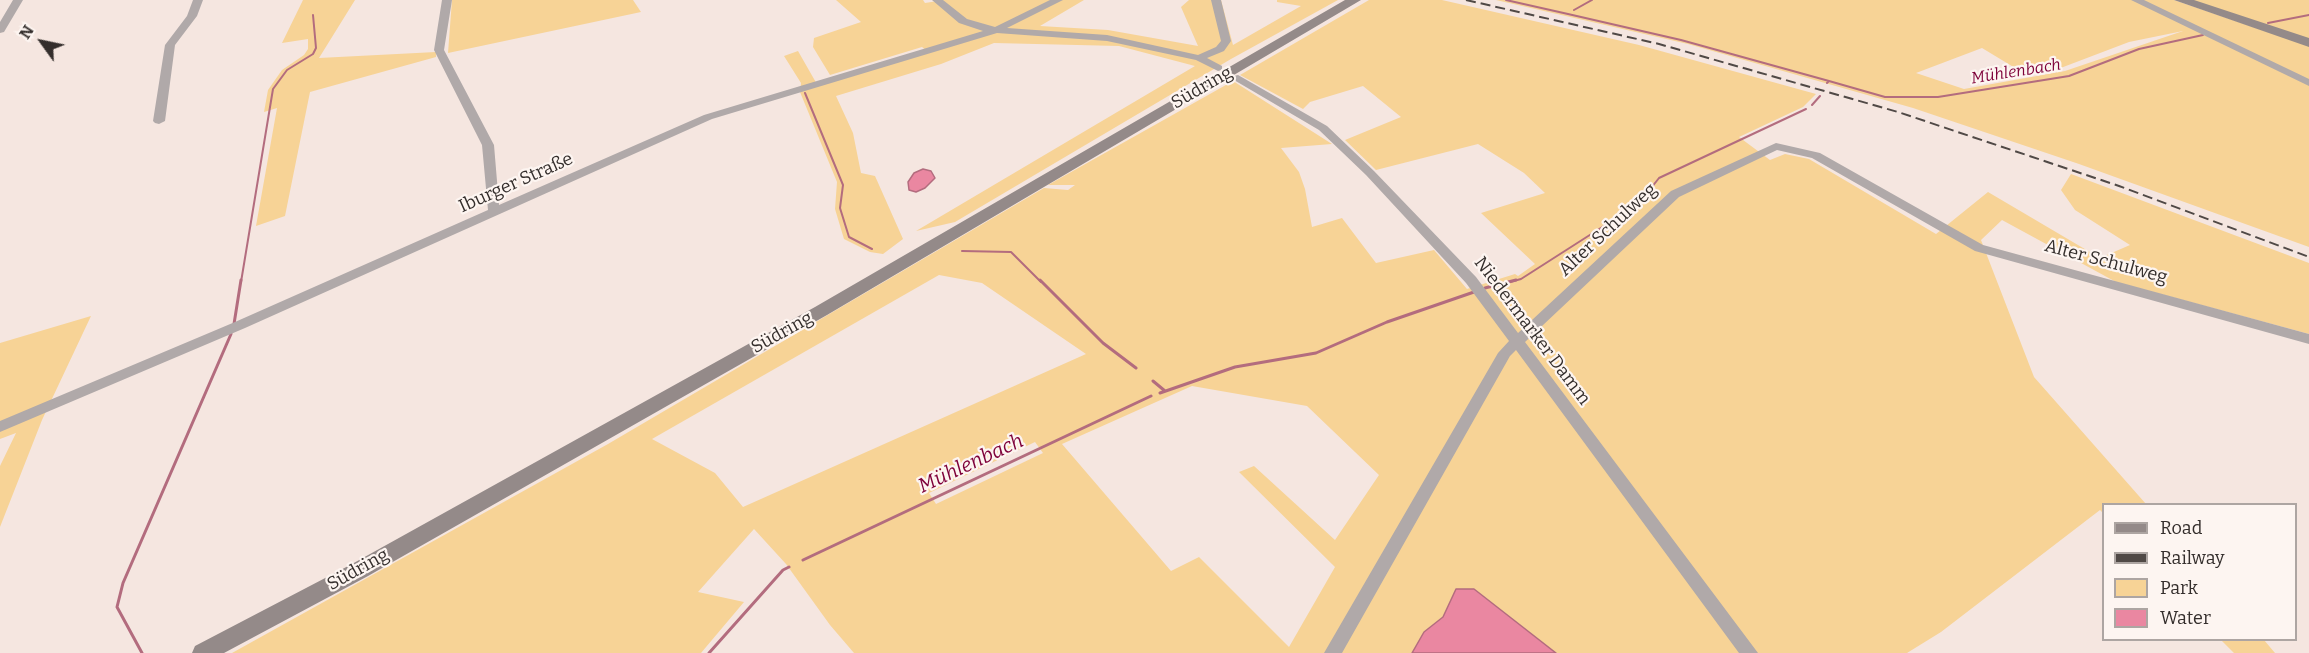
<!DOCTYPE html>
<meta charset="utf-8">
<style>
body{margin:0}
#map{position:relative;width:2309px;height:653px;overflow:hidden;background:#f5e6e0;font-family:Bitter,serif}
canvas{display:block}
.legend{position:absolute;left:2102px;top:503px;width:195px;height:138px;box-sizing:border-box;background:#fdf5f1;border:2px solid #ada5a2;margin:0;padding:8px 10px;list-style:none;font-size:18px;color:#342e2c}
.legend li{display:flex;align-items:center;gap:12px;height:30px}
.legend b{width:30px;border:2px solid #ada5a2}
.north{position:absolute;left:12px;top:12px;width:60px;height:60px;-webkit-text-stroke:4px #fdf5f1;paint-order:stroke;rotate:303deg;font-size:16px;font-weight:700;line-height:24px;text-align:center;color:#342e2c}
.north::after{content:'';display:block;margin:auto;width:21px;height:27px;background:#342e2c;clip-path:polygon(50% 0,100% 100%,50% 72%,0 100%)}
</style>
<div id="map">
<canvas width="2309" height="653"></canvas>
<ul class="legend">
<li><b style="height:8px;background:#948a89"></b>Road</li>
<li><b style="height:8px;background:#504946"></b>Railway</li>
<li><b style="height:16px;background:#f7d396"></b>Park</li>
<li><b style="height:16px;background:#ea87a1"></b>Water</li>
</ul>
<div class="north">N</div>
</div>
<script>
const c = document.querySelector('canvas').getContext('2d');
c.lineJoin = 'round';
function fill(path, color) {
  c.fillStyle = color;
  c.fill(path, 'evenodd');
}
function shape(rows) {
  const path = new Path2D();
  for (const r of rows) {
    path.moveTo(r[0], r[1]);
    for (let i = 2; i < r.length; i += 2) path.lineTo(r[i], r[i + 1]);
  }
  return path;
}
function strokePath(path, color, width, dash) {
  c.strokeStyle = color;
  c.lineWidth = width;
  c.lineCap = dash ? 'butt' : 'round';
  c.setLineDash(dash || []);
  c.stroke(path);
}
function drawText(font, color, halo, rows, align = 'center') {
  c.font = font + ' Bitter,serif';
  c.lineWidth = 4.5;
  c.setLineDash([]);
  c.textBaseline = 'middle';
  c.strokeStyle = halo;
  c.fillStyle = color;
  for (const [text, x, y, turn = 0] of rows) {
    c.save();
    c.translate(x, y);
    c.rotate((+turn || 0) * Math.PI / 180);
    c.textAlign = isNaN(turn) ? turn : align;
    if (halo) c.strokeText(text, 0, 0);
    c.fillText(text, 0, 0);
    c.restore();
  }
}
fill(shape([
 [303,0,355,0,319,58,436,52,436,57,310,92,285,216,256,226,277,108,264,112,268,90,282,70,304,55,308,49,308,39,282,43],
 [452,0,633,0,641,12,448,53],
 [836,0,923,0,925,3,944,0,1084,0,1040,26,1108,30,1198,46,1181,7,1189,0,1221,0,1233,45,1301,6,1277,2,1277,0,1338,0,1231,59,955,222,916,231,1195,66,1119,46,994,43,941,64,836,96,853,133,861,173,875,176,903,239,883,254,870,252,844,239,835,209,837,182,800,92,801,83,784,56,798,51,818,86,928,52,922,47,830,75,813,47,814,38,861,22],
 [1369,0,1442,0,1639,45,1816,94,1803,107,1739,137,1770,160,1785,154,1809,159,1936,234,1988,192,2100,258,2130,245,2075,210,2061,190,2071,174,2309,263,2309,334,2116,282,2002,220,1981,240,2034,377,2146,504,2104,504,2103,513,2100,510,1941,632,1907,653,1556,653,1474,589,1456,589,1443,617,1424,632,1412,653,854,653,830,625,786,564,754,529,698,592,744,602,701,653,232,653,608,444,1044,188,1068,190,1075,185,1048,185,1233,81,1332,144,1281,148,1299,172,1305,189,1312,227,1342,218,1376,263,1434,250,1467,289,1515,274,1518,276,1535,264,1481,213,1545,193,1524,173,1478,144,1376,170,1345,140,1401,117,1363,86,1310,102,1303,109,1240,75],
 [939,275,982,283,1086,354,743,507,715,473,652,439],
 [1192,386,1307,406,1379,475,1335,540,1254,466,1239,472,1335,567,1289,647,1199,557,1171,571,1062,444],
 [1035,442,1043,453,936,504,929,493],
 [1496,0,2174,0,2309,46,2309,247,2079,164,1913,108,1688,44],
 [2183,31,2065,71,1964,89,1916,73,1982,48,2025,74,2058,69,2129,42],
 [2186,0,2309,0,2309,42],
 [91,316,42,420,0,527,0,466,16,433,0,439,0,343],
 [2221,640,2264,640,2275,653,2234,653]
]), '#f7d396');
const water = shape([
 [923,169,931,171,935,178,925,188,916,192,909,190,908,182,914,173,923,169],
 [1456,589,1474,589,1556,653,1412,653,1424,632,1443,617,1456,589]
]);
fill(water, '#ea87a1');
strokePath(water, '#b36c7e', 1.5);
strokePath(shape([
 [1506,0,1568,14],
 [1574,10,1592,0],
 [1568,14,1681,40,1829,81],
 [2268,23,2309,15],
 [1827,83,1829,81,1885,97,1938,97,2069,76,2139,49,2203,35],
 [805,93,843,185,840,208,849,237,872,249],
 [1812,105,1820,96],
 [1640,202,1659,178,1806,109],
 [962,251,1011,252,1041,282],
 [241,282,273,89,287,70,313,54,316,48,313,15],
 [1510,282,1521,279,1632,208]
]), '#b36c7e', 2);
strokePath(shape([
 [1040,280,1103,343,1136,368],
 [1485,288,1516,280],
 [234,324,241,280],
 [1153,381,1165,391],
 [1160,393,1235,367,1316,353,1387,322,1474,292],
 [803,560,1151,396],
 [142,653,117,607,123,583,231,334],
 [709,653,783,570,789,567]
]), '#b36c7e', 3);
fill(shape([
 [13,0,23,0,4,32,0,33,0,22,13,0],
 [193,0,203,0,197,16,175,45,165,121,159,124,155,123,153,121,165,45,187,16,193,0],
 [442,0,452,0,444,50,494,145,499,205,704,115,983,31,959,23,932,0,943,0,967,19,995,27,1050,0,1063,0,1007,28,1107,35,1198,55,1216,47,1221,41,1211,0,1221,0,1231,41,1224,51,1207,58,1222,66,1222,70,1218,71,1196,60,1107,41,997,33,712,119,245,328,0,432,0,421,235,322,488,210,482,145,434,50,442,0],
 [2131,0,2144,0,2309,79,2309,86,2131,0],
 [1238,75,1327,126,1374,171,1476,277,1518,333,1671,191,1776,143,1820,153,1983,245,2309,334,2309,344,1975,251,1812,158,1777,150,1679,197,1525,342,1758,653,1739,653,1516,350,1510,356,1342,653,1324,653,1498,353,1509,341,1466,283,1366,175,1319,130,1234,80,1234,76,1238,75]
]), '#b0a9a9');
fill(shape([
 [1345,0,1361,0,827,315,368,576,224,653,192,653,195,646,352,564,815,307,1345,0],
 [2174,0,2194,0,2309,38,2309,47,2174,0]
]), '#948a89');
strokePath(shape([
 [1466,0,1659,44,1898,112,2119,186,2309,257]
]), '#504946', 2, [10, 5]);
drawText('italic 16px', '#7e0139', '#fdf5f1', [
 ["Mühlenbach",2016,72,-9]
]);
drawText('18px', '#342e2c', '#fdf5f1', [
 ["Südring",1202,88,-30],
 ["Iburger Straße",516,183,-24],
 ["Alter Schulweg",1608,230,-43],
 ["Alter Schulweg",2106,262,15],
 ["Niedermarker Damm",1532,331,53],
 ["Südring",782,333,-29],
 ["Südring",358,570,-29]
]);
drawText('italic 20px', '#7e0139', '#fdf5f1', [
 ["Mühlenbach",971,464,-25]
]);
</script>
